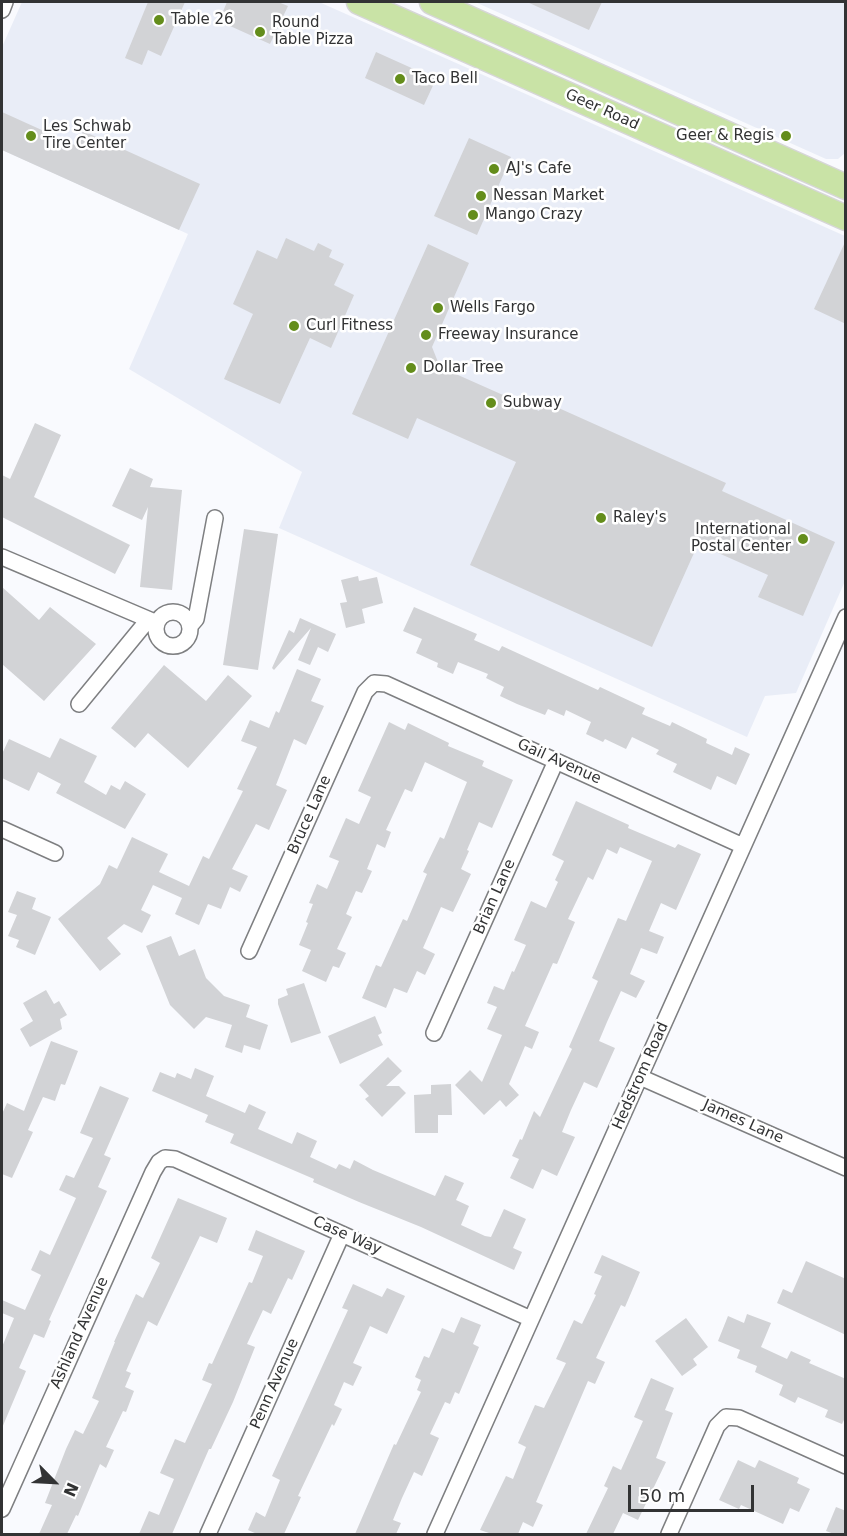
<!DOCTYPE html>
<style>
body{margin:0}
#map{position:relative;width:847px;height:1536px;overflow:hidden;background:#f9fafe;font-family:"DejaVu Sans",sans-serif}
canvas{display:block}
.frame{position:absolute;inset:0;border:3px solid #323334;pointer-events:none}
.north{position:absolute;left:24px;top:1452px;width:60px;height:60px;-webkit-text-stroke:4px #fff;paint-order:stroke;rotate:114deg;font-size:16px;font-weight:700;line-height:24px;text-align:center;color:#323334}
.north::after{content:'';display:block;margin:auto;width:21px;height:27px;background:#323334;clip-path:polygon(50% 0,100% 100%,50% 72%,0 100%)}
.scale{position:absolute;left:628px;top:1485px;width:126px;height:27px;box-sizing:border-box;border:3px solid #323334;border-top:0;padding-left:8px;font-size:18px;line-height:21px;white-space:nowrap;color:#323334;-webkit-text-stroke:4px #fff;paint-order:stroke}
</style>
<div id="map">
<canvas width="847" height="1536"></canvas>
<div class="frame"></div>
<div class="north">N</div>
<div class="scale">50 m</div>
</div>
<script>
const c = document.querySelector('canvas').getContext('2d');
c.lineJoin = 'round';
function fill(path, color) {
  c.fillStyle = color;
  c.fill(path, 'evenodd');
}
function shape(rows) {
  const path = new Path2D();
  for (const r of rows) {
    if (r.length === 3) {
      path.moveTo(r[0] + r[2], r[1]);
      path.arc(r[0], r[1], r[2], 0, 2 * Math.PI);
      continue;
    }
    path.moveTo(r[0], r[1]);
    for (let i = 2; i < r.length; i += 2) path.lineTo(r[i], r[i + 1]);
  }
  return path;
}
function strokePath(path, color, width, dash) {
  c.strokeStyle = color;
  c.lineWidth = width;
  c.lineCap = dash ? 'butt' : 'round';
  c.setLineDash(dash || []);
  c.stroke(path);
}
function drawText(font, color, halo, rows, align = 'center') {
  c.font = font + ' "DejaVu Sans",sans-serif';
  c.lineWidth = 5;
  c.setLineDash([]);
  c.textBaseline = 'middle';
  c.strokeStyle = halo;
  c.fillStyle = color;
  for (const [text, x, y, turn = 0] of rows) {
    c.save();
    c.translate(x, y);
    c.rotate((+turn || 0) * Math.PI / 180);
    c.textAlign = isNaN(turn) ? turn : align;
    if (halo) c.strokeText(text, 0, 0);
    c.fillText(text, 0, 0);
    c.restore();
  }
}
fill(shape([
 [22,2,319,2,845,236,845,581,796,693,765,696,747,737,279,528,302,472,129,369,188,234,2,150,2,47],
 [475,2,845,2,845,153,838,159,826,159]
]), '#e9edf7');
fill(shape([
 [148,2,185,2,161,56,148,50,142,65,125,58],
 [227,2,278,2,288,6,270,44,219,21],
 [527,2,602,2,589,30],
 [376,52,436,79,424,105,365,78],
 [2,112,77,146,83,131,200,184,179,230,2,150],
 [469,138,511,157,477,235,434,216],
 [286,238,314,251,318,243,332,250,329,257,344,264,334,285,354,295,331,348,310,338,280,404,224,379,253,314,233,304,257,250,277,259],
 [846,240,846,324,814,309],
 [428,244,469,263,432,347,440,367,539,411,543,401,726,483,722,491,835,542,803,616,758,597,768,575,698,544,652,647,470,565,516,462,417,418,408,439,352,414],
 [35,423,61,435,34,497,130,545,115,574,2,517,2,475,10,479],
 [130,468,153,479,150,487,182,490,172,590,140,587,148,507,142,520,112,506],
 [244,529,278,534,258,670,223,665],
 [358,576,359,581,377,577,383,603,362,609,365,623,346,628,340,603,347,602,341,580],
 [2,587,39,620,50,607,96,644,44,701,2,664],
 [414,607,477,634,474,640,499,651,502,646,598,690,600,687,645,708,642,714,670,726,672,722,707,739,706,743,732,755,735,747,750,754,736,785,717,776,711,790,673,772,677,764,656,754,659,750,632,737,626,749,605,739,603,742,586,734,591,722,566,710,564,716,548,709,545,715,517,704,500,696,504,687,486,678,488,674,458,662,453,674,437,667,438,663,416,653,422,639,403,631],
 [300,618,336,634,328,652,318,647,310,665,298,660,311,628,274,670,272,668,289,630,294,633],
 [164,665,206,701,228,675,252,696,188,768,148,733,135,748,111,728],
 [297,669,321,679,311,701,324,706,306,745,294,739,276,785,287,790,269,830,256,824,232,869,248,876,240,892,230,887,221,909,208,904,199,925,175,914,182,898,153,885,141,910,151,915,142,933,124,924,107,938,121,954,100,971,58,919,100,884,109,865,117,869,132,837,168,854,159,872,189,886,203,856,209,859,243,791,237,789,257,747,241,741,250,720,269,728,276,711,279,713],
 [389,722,405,730,408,723,449,743,448,746,484,761,482,766,513,780,492,828,479,822,467,850,469,851,461,869,471,874,453,912,441,907,423,948,435,954,425,975,417,971,407,993,394,988,386,1008,362,998,376,965,381,967,403,919,407,921,427,874,423,872,440,837,444,839,467,782,425,762,412,792,405,789,386,830,391,832,385,848,377,844,367,869,372,871,362,893,356,891,346,914,352,917,337,949,346,953,339,968,333,966,326,982,302,971,311,950,299,945,308,923,306,922,313,904,309,903,317,884,327,889,339,861,329,857,346,818,359,824,371,797,358,791],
 [60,738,97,756,84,782,106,795,111,785,120,790,125,781,146,794,125,829,56,793,61,784,38,772,29,791,2,778,2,754,9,739,50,758],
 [576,801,629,825,628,828,675,848,678,844,701,854,676,910,661,903,649,931,664,937,657,954,641,948,630,974,645,981,636,998,621,991,607,1022,599,1041,615,1048,597,1088,584,1082,571,1110,562,1132,575,1137,557,1176,542,1169,533,1189,510,1178,519,1159,512,1156,520,1139,522,1140,534,1111,540,1117,572,1049,569,1047,598,981,592,978,618,918,626,921,652,861,620,847,617,854,607,849,593,880,588,877,568,919,575,922,557,964,553,963,525,1026,539,1032,532,1049,525,1046,509,1084,519,1095,506,1107,500,1100,484,1115,455,1085,470,1070,482,1082,502,1035,487,1029,497,1007,487,1003,494,986,504,990,512,971,514,972,526,945,514,940,531,901,546,908,558,882,555,880,564,861,552,855],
 [17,891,36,898,32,909,51,917,35,955,16,947,19,940,8,936,17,915,8,912],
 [171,936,179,956,195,949,206,978,224,996,250,1005,246,1017,268,1025,260,1050,244,1045,242,1053,225,1047,232,1025,206,1017,194,1029,170,1005,146,946],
 [304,983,321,1033,291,1043,278,1004,278,999,288,995,286,989],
 [46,990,54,1004,59,1001,67,1015,60,1019,62,1029,30,1047,20,1029,33,1021,23,1003],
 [375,1016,382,1033,378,1035,383,1045,340,1064,328,1036],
 [51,1041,78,1051,65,1085,61,1084,55,1101,43,1097,28,1130,33,1132,12,1178,2,1174,2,1114,7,1103,24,1111],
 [388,1057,402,1071,386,1086,399,1086,406,1093,382,1117,365,1099,369,1096,359,1085],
 [195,1068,214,1076,206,1096,245,1113,249,1104,266,1112,258,1129,292,1144,297,1132,317,1141,310,1157,336,1169,339,1164,350,1169,354,1160,373,1170,435,1196,445,1175,464,1183,456,1200,469,1206,461,1225,485,1236,491,1237,504,1209,526,1219,513,1248,522,1252,514,1270,421,1227,359,1202,313,1182,314,1179,230,1143,234,1134,205,1122,208,1115,152,1091,160,1072,175,1078,177,1073,191,1079],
 [451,1084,452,1115,438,1115,438,1133,415,1133,414,1095,431,1094,431,1085],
 [100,1086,129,1098,104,1155,111,1158,98,1187,107,1191,49,1320,51,1321,44,1338,34,1334,19,1368,26,1371,2,1428,2,1347,14,1318,2,1313,2,1300,25,1310,41,1275,31,1270,40,1250,50,1255,76,1198,59,1190,66,1175,74,1178,93,1138,80,1133],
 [178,1198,227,1218,217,1243,200,1236,157,1326,148,1321,126,1371,131,1373,125,1387,134,1391,126,1412,123,1411,106,1447,114,1450,106,1468,100,1464,78,1516,76,1515,67,1534,39,1534,52,1505,45,1503,66,1449,75,1430,83,1434,99,1401,92,1398,115,1342,114,1342,136,1294,143,1298,160,1263,151,1258],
 [256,1230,305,1251,292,1280,288,1278,271,1314,263,1310,247,1344,255,1347,233,1402,211,1449,209,1449,172,1534,139,1534,149,1511,159,1515,174,1479,160,1473,175,1439,185,1443,212,1384,202,1380,209,1363,212,1364,249,1282,252,1283,263,1256,248,1250],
 [602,1255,640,1272,625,1307,621,1305,596,1358,605,1362,595,1384,588,1381,536,1502,543,1505,533,1527,523,1522,518,1534,492,1534,480,1530,506,1476,513,1479,526,1447,518,1443,535,1405,544,1408,566,1363,556,1359,574,1320,582,1324,596,1295,594,1294,602,1276,594,1273],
 [806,1261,846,1279,846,1335,777,1303,783,1289,792,1293],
 [353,1284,382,1297,387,1288,405,1296,387,1334,370,1326,353,1363,362,1367,353,1386,344,1382,334,1405,342,1409,334,1426,332,1424,298,1496,301,1497,284,1534,257,1534,248,1530,256,1512,265,1517,280,1480,272,1476,348,1310,342,1308],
 [747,1314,771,1323,761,1347,787,1359,791,1351,811,1360,809,1363,846,1379,846,1416,842,1424,825,1417,828,1410,798,1397,795,1403,779,1395,783,1385,755,1372,757,1366,737,1358,740,1350,718,1341,728,1316,744,1323],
 [461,1317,481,1325,473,1344,479,1347,459,1394,455,1392,450,1404,445,1402,430,1434,439,1438,422,1476,414,1472,402,1498,393,1520,401,1523,396,1534,355,1534,394,1444,396,1445,421,1392,417,1390,421,1380,415,1377,424,1356,429,1358,442,1328,454,1333],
 [686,1318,708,1347,693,1359,697,1365,682,1376,655,1341],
 [651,1378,674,1388,665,1410,673,1413,656,1458,666,1462,638,1520,623,1513,613,1534,586,1534,608,1488,604,1486,613,1466,621,1470,643,1421,634,1417],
 [738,1460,755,1468,759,1460,799,1478,797,1483,810,1489,799,1512,790,1508,783,1524,741,1505,739,1509,719,1500],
 [836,1507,846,1511,846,1534,834,1534,826,1531]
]), '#d2d3d6');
const minor = shape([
 [2,10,5,2],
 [2,557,157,623],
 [173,629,17],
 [190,626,196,619,215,518],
 [79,704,148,620],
 [2,829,55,853],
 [249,951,365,692,374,683,386,684,743,846],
 [434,1033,556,761],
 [640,1077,846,1168],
 [2,1509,153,1172,159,1162,165,1158,175,1159,531,1319],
 [208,1534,342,1234],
 [435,1534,846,617],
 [669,1534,717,1426,726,1417,739,1418,846,1466]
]);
const primary = shape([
 [359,2,846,218],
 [432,2,846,187]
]);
strokePath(minor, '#7e7f81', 18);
strokePath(primary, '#d6d6d6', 27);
strokePath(minor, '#fff', 15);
strokePath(primary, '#c9e3a6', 24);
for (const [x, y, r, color] of [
 [159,20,6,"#648d1b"],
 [260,32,6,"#648d1b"],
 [400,79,6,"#648d1b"],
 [31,136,6,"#648d1b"],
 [786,136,6,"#648d1b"],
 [494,169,6,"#648d1b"],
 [481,196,6,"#648d1b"],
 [473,215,6,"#648d1b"],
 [438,308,6,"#648d1b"],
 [294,326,6,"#648d1b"],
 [426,335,6,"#648d1b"],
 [411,368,6,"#648d1b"],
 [491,403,6,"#648d1b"],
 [601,518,6,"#648d1b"],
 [803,539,6,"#648d1b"]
]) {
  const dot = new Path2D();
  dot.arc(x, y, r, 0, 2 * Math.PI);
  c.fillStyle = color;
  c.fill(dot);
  strokePath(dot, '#fff', 2);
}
drawText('15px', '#323334', '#fff', [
 ["Table 26",171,20],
 ["Round",272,23],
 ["Table Pizza",272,40],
 ["Taco Bell",412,79],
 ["Les Schwab",43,127],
 ["Tire Center",43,144],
 ["Geer & Regis",774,136,"right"],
 ["AJ's Cafe",506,169],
 ["Nessan Market",493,196],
 ["Mango Crazy",485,215],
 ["Wells Fargo",450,308],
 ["Curl Fitness",306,326],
 ["Freeway Insurance",438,335],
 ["Dollar Tree",423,368],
 ["Subway",503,403],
 ["Raley's",613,518],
 ["International",791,530,"right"],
 ["Postal Center",791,547,"right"]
], 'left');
drawText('15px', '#323334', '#fff', [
 ["Geer Road",602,110,24],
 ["Gail Avenue",559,762,24],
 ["Bruce Lane",310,815,-66],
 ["Brian Lane",495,897,-66],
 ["Hedstrom Road",641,1076,-66],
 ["James Lane",743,1122,24],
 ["Case Way",347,1236,24],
 ["Ashland Avenue",80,1333,-66],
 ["Penn Avenue",275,1384,-66]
]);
</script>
